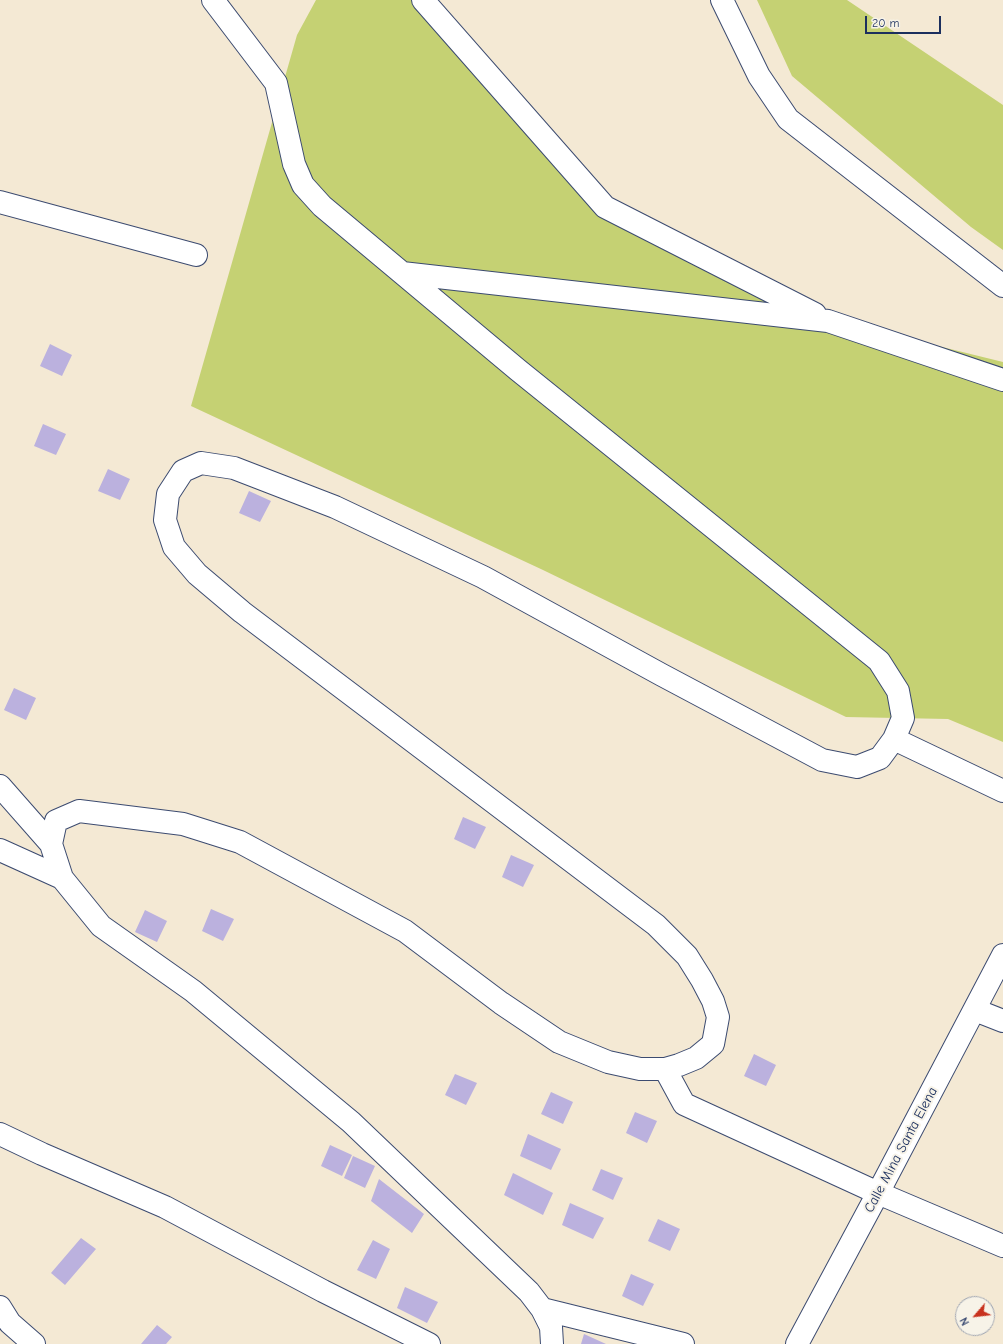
<!DOCTYPE html>
<style>
body{margin:0}
#map{position:relative;width:1003px;height:1344px;overflow:hidden;background:#f4e9d4;font-family:"Comic Neue",sans-serif}
canvas{display:block}
.north{position:absolute;left:955px;top:1296px;width:40px;height:40px;box-sizing:border-box;background:#f7f3e8;border:1px solid #9fa5b1;border-radius:50%;rotate:242deg;font-size:11px;font-weight:700;line-height:16px;text-align:center;color:#1b2f5e}
.north::after{content:'';display:block;margin:auto;width:14px;height:18px;background:#c8321e;clip-path:polygon(50% 0,100% 100%,50% 72%,0 100%)}
.scale{position:absolute;left:865px;top:16px;width:76px;height:18px;box-sizing:border-box;border:2px solid #1b2f5e;border-top:0;padding-left:5px;font-size:12px;line-height:14px;white-space:nowrap;color:#1b2f5e;-webkit-text-stroke:3px #f7f3e8;paint-order:stroke}
</style>
<div id="map">
<canvas width="1003" height="1344"></canvas>
<div class="north">N</div>
<div class="scale">20 m</div>
</div>
<script>
const c = document.querySelector('canvas').getContext('2d');
c.lineJoin = 'round';
function fill(path, color) {
  c.fillStyle = color;
  c.fill(path, 'evenodd');
}
function shape(rows) {
  const path = new Path2D();
  for (const r of rows) {
    path.moveTo(r[0], r[1]);
    for (let i = 2; i < r.length; i += 2) path.lineTo(r[i], r[i + 1]);
  }
  return path;
}
function strokePath(path, color, width, dash) {
  c.strokeStyle = color;
  c.lineWidth = width;
  c.lineCap = dash ? 'butt' : 'round';
  c.setLineDash(dash || []);
  c.stroke(path);
}
function drawText(font, color, halo, rows, align = 'center') {
  c.font = font + ' "Comic Neue",sans-serif';
  c.lineWidth = 4;
  c.setLineDash([]);
  c.textBaseline = 'middle';
  c.strokeStyle = halo;
  c.fillStyle = color;
  for (const [text, x, y, turn = 0] of rows) {
    c.save();
    c.translate(x, y);
    c.rotate((+turn || 0) * Math.PI / 180);
    c.textAlign = isNaN(turn) ? turn : align;
    if (halo) c.strokeText(text, 0, 0);
    c.fillText(text, 0, 0);
    c.restore();
  }
}
fill(shape([
 [316,0,422,0,586,200,808,314,1003,362,1003,742,948,719,846,717,543,570,191,406,297,35],
 [757,0,847,0,1003,105,1003,250,971,227,792,76]
]), '#c5d173');
fill(shape([
 [50,344,72,355,62,376,40,366],
 [43,424,66,434,56,455,34,446],
 [108,469,130,479,120,500,98,491],
 [249,491,271,501,260,522,239,513],
 [14,688,36,698,26,720,4,710],
 [463,817,486,827,475,849,454,839],
 [511,855,534,865,523,887,502,877],
 [211,909,234,919,223,941,202,931],
 [145,910,167,921,157,942,135,932],
 [754,1054,776,1065,766,1086,744,1076],
 [455,1074,477,1083,466,1105,445,1095],
 [551,1092,573,1102,563,1124,541,1114],
 [635,1112,657,1121,647,1143,626,1133],
 [528,1134,561,1149,551,1170,520,1156],
 [330,1145,352,1155,342,1176,321,1166],
 [353,1156,375,1166,365,1188,344,1178],
 [601,1169,623,1178,613,1200,592,1190],
 [513,1173,553,1193,543,1215,504,1195],
 [379,1179,424,1214,412,1233,371,1201],
 [570,1203,604,1218,593,1239,562,1225],
 [658,1219,680,1229,670,1251,648,1241],
 [81,1238,96,1249,65,1285,51,1273],
 [373,1240,390,1249,376,1279,357,1270],
 [631,1274,654,1284,643,1306,622,1296],
 [405,1287,438,1302,427,1323,397,1308],
 [157,1325,172,1337,166,1344,141,1344],
 [584,1334,606,1344,581,1344]
]), '#bbb1de');
const minor = shape([
 [213,0,276,83,294,164,303,185,322,206,518,370,879,661,898,691,903,718,894,739,880,758,857,767,822,760,662,675,483,577,335,507,234,468,201,463,183,471,168,494,165,520,174,547,197,574,242,612,656,925,687,956,702,980,713,1001,718,1017,713,1044,696,1058,679,1065,665,1069,640,1069,608,1062,559,1042,501,1003,405,931,240,842,183,824,79,811,56,821,51,844,62,878,101,926,193,991,351,1122,529,1292,542,1309,551,1327,552,1344],
 [423,0,605,207,815,314],
 [722,0,759,76,788,119,1003,286],
 [0,202,196,255],
 [402,273,828,321,1003,380],
 [894,739,1003,791],
 [0,786,51,844],
 [0,850,62,878],
 [975,1010,1003,1021],
 [665,1069,684,1104,878,1193,1003,1246],
 [0,1134,42,1154,165,1207,323,1291,429,1344],
 [0,1307,10,1323,34,1344],
 [542,1309,683,1344],
 [797,1344,878,1193,1003,955]
]);
strokePath(minor, '#3c4b70', 24);
strokePath(minor, '#fff', 22);
drawText('14px', '#1b2f5e', '#f7f3e8', [
 ["Calle Mina Santa Elena",901,1150,-62]
]);
</script>
